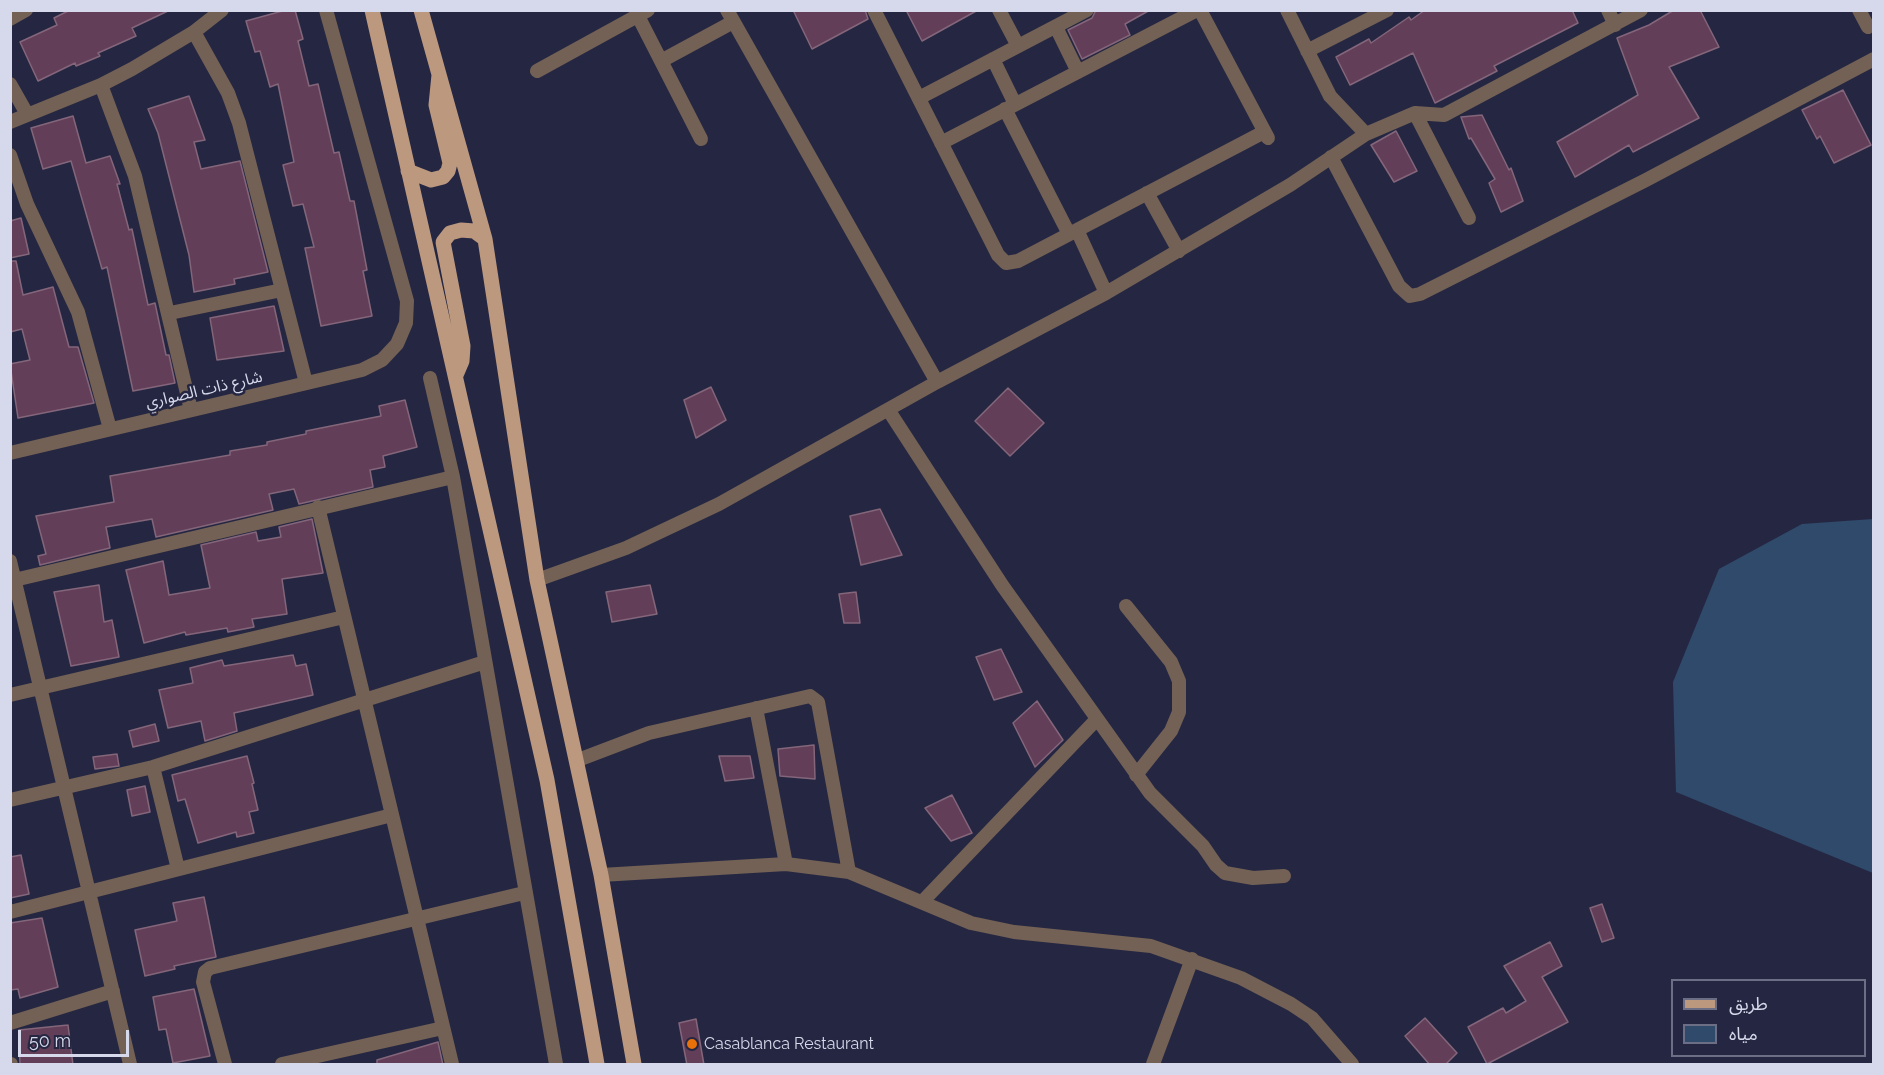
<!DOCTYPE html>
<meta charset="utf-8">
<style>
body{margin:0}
#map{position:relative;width:1884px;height:1075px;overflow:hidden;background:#252742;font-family:Raleway,"Noto Sans Arabic",sans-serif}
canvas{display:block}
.frame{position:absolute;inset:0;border:12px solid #d6d9eb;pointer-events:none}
.legend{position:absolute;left:1671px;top:979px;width:195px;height:78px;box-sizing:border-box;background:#252742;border:2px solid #6c6e86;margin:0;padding:8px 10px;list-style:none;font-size:18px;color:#d6d9eb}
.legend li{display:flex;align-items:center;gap:12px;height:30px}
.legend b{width:30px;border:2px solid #6c6e86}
.scale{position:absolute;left:18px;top:1030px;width:111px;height:27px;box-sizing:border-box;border:3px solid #d6d9eb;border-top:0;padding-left:8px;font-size:18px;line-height:21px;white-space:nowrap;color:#d6d9eb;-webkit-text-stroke:4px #252742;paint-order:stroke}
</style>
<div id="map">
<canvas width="1884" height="1075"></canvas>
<div class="frame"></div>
<ul class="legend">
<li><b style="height:8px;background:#bc987f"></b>طريق</li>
<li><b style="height:16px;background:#304a6b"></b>مياه</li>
</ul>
<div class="scale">50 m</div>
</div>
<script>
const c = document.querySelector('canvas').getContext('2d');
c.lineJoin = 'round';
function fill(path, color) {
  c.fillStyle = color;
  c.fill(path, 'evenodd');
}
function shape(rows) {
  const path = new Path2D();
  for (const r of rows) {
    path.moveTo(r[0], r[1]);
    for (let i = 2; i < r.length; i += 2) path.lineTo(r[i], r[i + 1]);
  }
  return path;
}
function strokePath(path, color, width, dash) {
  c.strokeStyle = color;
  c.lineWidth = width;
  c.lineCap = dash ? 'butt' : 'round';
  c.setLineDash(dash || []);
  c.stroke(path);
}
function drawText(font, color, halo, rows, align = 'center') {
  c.font = font + ' Raleway,"Noto Sans Arabic",sans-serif';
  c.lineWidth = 5;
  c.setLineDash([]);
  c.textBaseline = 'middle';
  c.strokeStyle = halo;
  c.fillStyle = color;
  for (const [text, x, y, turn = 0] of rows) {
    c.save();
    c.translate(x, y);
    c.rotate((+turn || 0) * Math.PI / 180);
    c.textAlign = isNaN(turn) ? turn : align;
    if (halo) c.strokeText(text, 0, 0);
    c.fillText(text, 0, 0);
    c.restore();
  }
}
fill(shape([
 [1873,519,1874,519,1873,873,1676,792,1673,682,1719,569,1802,524]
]), '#304a6b');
const building = shape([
 [70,10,170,10,132,28,136,36,98,53,100,56,76,66,75,63,38,81,20,42,57,25,54,18,70,10],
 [286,10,295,10,303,39,298,41,309,86,318,84,334,153,339,152,350,201,354,201,367,270,363,271,372,316,321,326,305,248,314,247,303,204,293,206,283,165,294,162,278,84,270,87,260,51,255,52,246,21,286,10],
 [793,10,865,10,868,19,812,49,793,10],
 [906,10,978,10,922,41,906,10],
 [1096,10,1150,10,1125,24,1130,35,1082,59,1068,30,1092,18,1096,10],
 [1425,10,1572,10,1578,23,1494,66,1497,71,1435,103,1413,53,1350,85,1336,57,1369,39,1371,43,1409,17,1411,20,1425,10],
 [1674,10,1700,10,1719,47,1669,67,1699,118,1633,152,1629,145,1575,177,1557,142,1638,95,1617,38,1649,25,1674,10],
 [1843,90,1871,145,1834,163,1820,136,1817,139,1802,110,1843,90],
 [189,96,205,140,194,142,201,169,240,161,268,272,234,279,235,284,194,292,189,255,158,133,148,109,189,96],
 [1482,115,1509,170,1511,168,1523,201,1501,212,1489,183,1495,179,1471,138,1469,139,1461,117,1482,115],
 [73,116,86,163,110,156,120,184,117,184,129,230,132,229,148,305,155,303,166,355,169,355,175,383,133,391,107,267,102,269,71,161,43,169,31,128,73,116],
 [1396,131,1417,171,1394,182,1371,145,1396,131],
 [21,218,29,254,10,258,10,221,21,218],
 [10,261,16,261,23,295,53,287,69,347,78,347,94,403,18,418,10,364,30,360,22,329,10,332,10,261],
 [274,306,284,351,217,360,210,318,274,306],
 [711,387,726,420,696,438,684,400,711,387],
 [1008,388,1044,423,1010,456,975,421,1008,388],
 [405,400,417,447,383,456,385,467,370,470,373,487,299,504,294,489,269,494,273,510,156,537,152,519,106,527,110,548,40,565,38,556,46,554,36,516,114,502,110,476,230,455,230,451,267,445,267,442,306,434,306,431,381,416,379,406,405,400],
 [880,509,902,555,861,565,850,516,880,509],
 [312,519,323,573,282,579,287,614,252,619,254,627,228,632,227,628,186,635,185,632,144,643,126,570,163,561,169,595,210,588,201,545,256,532,258,541,281,537,279,527,312,519],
 [99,585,104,622,112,620,119,657,71,666,54,592,99,585],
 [650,585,657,614,612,622,606,592,650,585],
 [856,592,860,623,844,623,839,594,856,592],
 [1001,649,1022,692,994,700,976,657,1001,649],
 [293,655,296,666,306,664,313,695,234,713,237,731,205,741,201,721,168,728,159,690,193,683,190,668,222,660,224,666,293,655],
 [1037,701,1063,740,1035,767,1013,723,1037,701],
 [155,724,159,741,133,747,129,731,155,724],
 [814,745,815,779,780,776,778,749,814,745],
 [117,754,119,766,95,769,93,757,117,754],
 [247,756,254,783,252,784,258,810,249,812,254,833,237,837,236,832,198,843,185,799,178,801,172,775,247,756],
 [719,756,750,756,754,778,725,781,719,756],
 [145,786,150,812,132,816,127,790,145,786],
 [952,795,972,833,951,841,925,808,952,795],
 [21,855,29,894,10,898,10,857,21,855],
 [204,897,216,957,174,966,175,969,145,976,135,930,177,921,173,903,204,897],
 [1602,904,1614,938,1602,942,1590,908,1602,904],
 [42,918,58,987,20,998,18,989,10,990,10,923,42,918],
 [1550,942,1562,966,1542,977,1568,1022,1487,1064,1468,1027,1503,1008,1506,1013,1526,1001,1504,966,1550,942],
 [194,989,210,1056,173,1063,166,1029,159,1030,153,997,194,989],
 [1425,1018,1457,1053,1445,1065,1430,1065,1405,1036,1425,1018],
 [696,1019,704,1065,687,1065,679,1023,696,1019],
 [68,1025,73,1065,20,1065,19,1030,68,1025],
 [438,1042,443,1065,377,1065,377,1060,438,1042]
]);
fill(building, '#633e59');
strokePath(building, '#84667b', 1.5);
strokePath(shape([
 [727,10,937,382],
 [874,10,998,255,1006,263,1018,261,1264,132],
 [999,10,1018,46],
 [1200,10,1268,138],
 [1287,10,1330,96,1366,134],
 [1608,10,1615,25],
 [1859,10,1868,27],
 [638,16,701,139],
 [10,19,26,10],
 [1056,27,1078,72],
 [194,32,228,93,239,123,306,383],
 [1307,51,1387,10],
 [993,59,1015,104],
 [661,61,733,22],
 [537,71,648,10],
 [10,84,27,114],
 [101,85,135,176,191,410],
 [919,98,1087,10],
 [1005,109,1069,234],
 [1415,113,1469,218],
 [10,122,101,85,132,69,194,32,222,10],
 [941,143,1197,10],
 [10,155,27,204,78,312,110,429],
 [1331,157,1399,286,1410,296,1420,294,1646,180,1874,59],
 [1147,193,1179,251],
 [1077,230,1106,293],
 [170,313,282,290],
 [430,378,453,477,556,1064],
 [889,411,1002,585,1150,793,1203,846,1216,865,1225,873,1253,878,1284,876],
 [10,453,362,370,382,360,397,344,406,323,407,301,326,10],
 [318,507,452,1064],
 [10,561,130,1064],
 [537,580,626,548,719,504,937,382,1106,293,1290,185,1366,134,1415,113,1444,115,1641,10],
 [10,581,453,477],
 [1126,606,1171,662,1179,681,1179,712,1171,731,1136,775],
 [10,695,344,617],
 [756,708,786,864],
 [578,760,649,733,810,696,818,702,849,872],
 [153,767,178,869],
 [10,800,153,767,485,662],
 [601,875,786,864,849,872,971,923,1014,932,1151,946,1241,978,1291,1004,1312,1018,1352,1064],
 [923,901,1096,720],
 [10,912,392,815],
 [10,1023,113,991],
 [10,1064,11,1064],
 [225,1064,203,982,205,972,210,968,524,893],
 [282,1064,443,1028],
 [1153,1064,1192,959]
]), '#736155', 14);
strokePath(shape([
 [372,10,547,780,597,1064],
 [421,10,485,239,537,580,601,875,634,1064],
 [408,171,431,180,443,177,448,171,450,163,436,105,439,75],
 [456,375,462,361,463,346,443,242,450,233,461,230,474,231,485,239]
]), '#bc987f', 15);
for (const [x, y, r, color] of [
 [692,1044,6,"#e8710a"]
]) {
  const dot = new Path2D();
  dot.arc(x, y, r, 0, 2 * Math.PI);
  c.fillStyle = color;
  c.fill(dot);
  strokePath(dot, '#252742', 2);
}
drawText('16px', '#d6d9eb', '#252742', [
 ["شارع ذات الصواري",204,390,-13]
]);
drawText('16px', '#d6d9eb', '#252742', [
 ["Casablanca Restaurant",704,1044]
], 'left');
</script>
